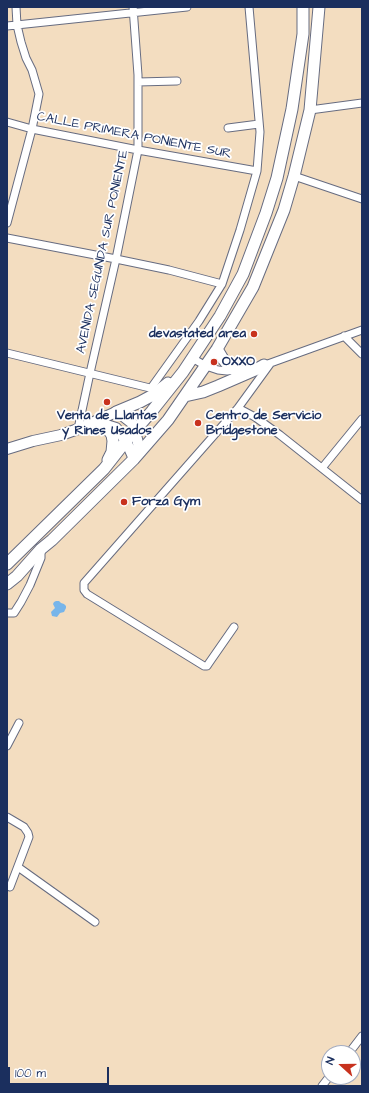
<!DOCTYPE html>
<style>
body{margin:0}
#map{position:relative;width:369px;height:1093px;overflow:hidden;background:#f3ddc0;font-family:"Architects Daughter",sans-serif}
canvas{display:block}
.frame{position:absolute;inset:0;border:8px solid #1b2f5e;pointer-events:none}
.north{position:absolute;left:321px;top:1045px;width:40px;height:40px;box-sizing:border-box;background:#fff;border:1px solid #a4acbf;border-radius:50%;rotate:291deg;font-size:11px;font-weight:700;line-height:16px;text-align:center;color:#1b2f5e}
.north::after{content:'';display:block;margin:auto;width:14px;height:18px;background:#c8321e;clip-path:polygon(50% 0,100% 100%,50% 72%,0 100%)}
.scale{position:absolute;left:8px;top:1067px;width:101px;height:18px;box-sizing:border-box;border:2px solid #1b2f5e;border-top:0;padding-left:5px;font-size:12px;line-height:14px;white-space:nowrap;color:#1b2f5e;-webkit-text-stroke:3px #fff;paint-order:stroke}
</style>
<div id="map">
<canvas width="369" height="1093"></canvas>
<div class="frame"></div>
<div class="north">N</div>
<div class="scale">100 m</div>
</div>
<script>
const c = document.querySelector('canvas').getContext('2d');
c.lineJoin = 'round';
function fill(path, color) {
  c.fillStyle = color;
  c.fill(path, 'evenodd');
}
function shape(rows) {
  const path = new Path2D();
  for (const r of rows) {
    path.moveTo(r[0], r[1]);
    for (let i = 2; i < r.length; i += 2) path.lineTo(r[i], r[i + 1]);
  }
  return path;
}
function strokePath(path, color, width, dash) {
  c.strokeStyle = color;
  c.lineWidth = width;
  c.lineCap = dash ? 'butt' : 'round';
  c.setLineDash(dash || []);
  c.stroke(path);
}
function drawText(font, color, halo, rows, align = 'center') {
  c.font = font + ' "Architects Daughter",sans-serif';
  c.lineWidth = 3.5;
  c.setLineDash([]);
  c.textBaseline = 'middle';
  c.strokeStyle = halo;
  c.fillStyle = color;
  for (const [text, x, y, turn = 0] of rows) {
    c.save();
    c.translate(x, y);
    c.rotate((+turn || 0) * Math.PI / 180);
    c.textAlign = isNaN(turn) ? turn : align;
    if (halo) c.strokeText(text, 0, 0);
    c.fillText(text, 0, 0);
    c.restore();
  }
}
fill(shape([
 [56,601,59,601,61,603,64,604,66,606,66,608,64,612,60,613,57,617,52,616,51,612,55,608,53,604,54,602]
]), '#77b5ea');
const street = shape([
 [7,26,187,7],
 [138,82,177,81],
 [310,110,362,103],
 [7,122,32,129,138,150,257,171],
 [228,128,259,124],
 [294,176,362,199],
 [7,223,32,129,39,94,32,70,26,58,21,42,17,25,16,7],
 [7,238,116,259,169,270,222,284],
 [344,336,362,354],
 [7,353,154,389],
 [192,358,206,366,218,370,227,371,255,367],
 [265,365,362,330],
 [151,388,199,321,222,284,240,230,257,171,260,132,249,7],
 [238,408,255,417,280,435,362,500],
 [78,429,90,373,116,259,138,150,138,75,133,7],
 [322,468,362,419],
 [7,613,14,613,21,602,30,585,41,558,41,549],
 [234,627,209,663,207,666,204,666,87,594,84,590,84,583,238,408,270,364],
 [7,746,19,723],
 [7,817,24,827,28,833,29,837,10,887],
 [18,867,95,922],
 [349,1053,362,1036],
 [322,1086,329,1077]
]);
const secondary = shape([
 [100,423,116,428,121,434,126,441,134,459],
 [7,449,33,441,61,435,78,429,116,412,123,416,132,423,135,431,140,451]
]);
const primary = shape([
 [217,349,223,359,228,365,235,370],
 [185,396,203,392,218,386,255,370,264,365],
 [116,412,140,402,153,395,168,383],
 [104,424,112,435,113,441,112,452,108,460],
 [7,564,104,469,126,441,152,411,183,372,220,316,243,274,266,213,277,178,292,109,303,34,303,7],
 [7,584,17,576,41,549,52,540,134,459,168,420,217,349,253,287,284,210,294,176,310,110,319,7]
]);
strokePath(street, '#676c80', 9);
strokePath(secondary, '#676c80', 12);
strokePath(primary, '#676c80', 13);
strokePath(street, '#fff', 7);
strokePath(secondary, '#fff', 10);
strokePath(primary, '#fff', 11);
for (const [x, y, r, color] of [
 [254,334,4,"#c8321e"],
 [214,362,4,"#c8321e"],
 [107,402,4,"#c8321e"],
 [198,423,4,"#c8321e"],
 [124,502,4,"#c8321e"]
]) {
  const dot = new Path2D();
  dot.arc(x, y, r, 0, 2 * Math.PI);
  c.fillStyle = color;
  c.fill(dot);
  strokePath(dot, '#fff', 1.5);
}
drawText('13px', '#1b2f5e', '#fff', [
 ["CALLE PRIMERA PONIENTE SUR",134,136,11],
 ["AVENIDA SEGUNDA SUR PONIENTE",103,252,-78]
]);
drawText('bold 13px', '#1b2f5e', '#fff', [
 ["devastated area",246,334,"right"],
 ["OXXO",222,362],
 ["Venta de Llantas",107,416,"center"],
 ["y Rines Usados",107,431,"center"],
 ["Centro de Servicio",206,416],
 ["Bridgestone",206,431],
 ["Forza Gym",132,502]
], 'left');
</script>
